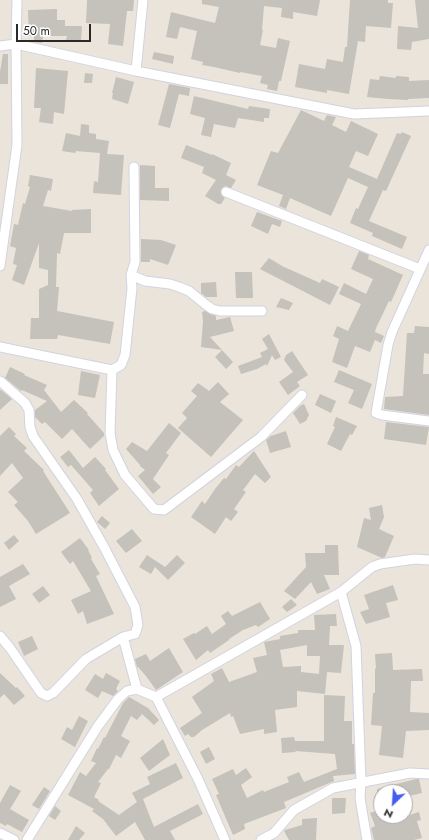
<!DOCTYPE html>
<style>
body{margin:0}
#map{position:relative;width:429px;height:840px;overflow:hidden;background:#eae4db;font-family:Jost,sans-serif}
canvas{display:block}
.north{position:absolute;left:373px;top:784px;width:40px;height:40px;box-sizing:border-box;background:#fff;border:1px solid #a9a9a9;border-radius:50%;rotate:205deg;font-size:11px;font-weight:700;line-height:16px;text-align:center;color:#292929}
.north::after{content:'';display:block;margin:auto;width:14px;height:18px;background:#455dee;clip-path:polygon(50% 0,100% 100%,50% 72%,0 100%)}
.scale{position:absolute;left:16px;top:24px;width:75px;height:18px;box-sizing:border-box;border:2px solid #292929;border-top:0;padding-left:5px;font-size:12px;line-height:14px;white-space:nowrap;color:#292929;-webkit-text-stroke:3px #fff;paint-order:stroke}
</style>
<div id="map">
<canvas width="429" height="840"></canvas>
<div class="north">N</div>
<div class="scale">50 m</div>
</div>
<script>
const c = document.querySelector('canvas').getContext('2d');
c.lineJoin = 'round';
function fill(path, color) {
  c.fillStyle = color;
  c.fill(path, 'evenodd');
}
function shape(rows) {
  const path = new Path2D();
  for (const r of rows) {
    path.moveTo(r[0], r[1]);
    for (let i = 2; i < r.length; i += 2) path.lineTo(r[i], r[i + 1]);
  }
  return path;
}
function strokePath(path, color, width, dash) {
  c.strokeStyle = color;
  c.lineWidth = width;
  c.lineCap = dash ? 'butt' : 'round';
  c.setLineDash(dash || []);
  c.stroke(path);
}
fill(shape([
 [87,0,134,0,133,11,127,11,123,46,108,44,110,24,86,23],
 [202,0,320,0,317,16,293,12,293,19,281,17,282,8,264,6,262,30,263,30,260,45,276,48,278,38,290,41,281,81,279,81,277,91,267,89,268,85,260,83,262,76,240,72,240,73,214,67,202,65,203,62,191,59,197,31,180,27,177,39,166,37,171,12,215,23,219,7,202,4],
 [350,0,388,0,388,3,393,3,391,28,366,26,365,42,358,41,349,94,327,90,327,93,295,87,299,64,325,69,327,59,343,62,345,47,347,47],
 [415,0,429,0,429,39,412,42,411,50,397,49,398,26,418,28],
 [57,9,57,20,65,20,65,26,82,26,81,40,66,40,67,36,43,36,42,43,34,42,34,36,29,36,28,10],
 [154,52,174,56,173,64,152,59],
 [3,54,8,54,8,84,0,84,0,72],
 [36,68,68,71,64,114,54,112,53,124,39,122,41,108,34,108],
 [85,73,93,74,92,83,84,83],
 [380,76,396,78,396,76,409,77,409,81,429,80,429,98,408,99,408,100,388,99,367,97,370,79,379,80],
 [116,77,134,82,128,104,112,99,113,93,112,93],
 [169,84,190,88,189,96,179,94,170,128,158,125],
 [194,96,248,109,249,106,270,109,269,118,264,118,264,122,238,118,235,128,214,124,211,137,201,135,205,118,190,114],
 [301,110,324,121,327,115,336,117,332,125,346,132,351,121,378,134,368,156,356,151,349,167,377,179,397,133,401,134,402,132,411,136,386,191,383,190,369,221,407,237,402,249,372,236,373,233,350,223,356,208,358,209,368,187,348,178,331,216,290,198,286,209,279,206,283,195,257,185,271,151,278,153],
 [81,124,89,125,89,133,96,134,96,139,109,141,107,154,124,155,121,195,93,193,94,181,98,182,100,153,76,151,75,153,62,151,66,133,80,136],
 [186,145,212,155,212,154,231,163,226,175,236,180,231,188,225,186,221,189,221,195,225,198,221,204,218,204,205,196,216,180,202,173,204,167,181,158],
 [140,165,155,166,155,188,169,188,169,201,140,200],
 [30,175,53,179,51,191,48,190,43,206,72,211,72,210,91,209,91,233,64,233,60,254,57,253,56,287,59,287,57,311,114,322,110,344,58,335,57,339,30,339,31,318,39,318,39,289,48,285,48,270,39,268,39,243,24,285,12,280,17,265,13,264,16,248,10,246,14,224,18,225,23,203,25,204,30,187,28,186],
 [257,212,282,221,280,227,272,224,268,234,251,226],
 [141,239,161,240,176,245,168,265,150,259,150,262,141,262],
 [359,251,369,255,368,259,403,275,391,302,389,301,376,328,375,332,384,336,381,343,375,340,370,352,355,346,347,368,332,362,339,339,333,336,337,326,348,331,361,304,339,294,344,283,366,294,373,279,351,269],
 [269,258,282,266,320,283,322,279,339,287,330,305,260,269],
 [235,272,252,272,253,298,236,298],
 [216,282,217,297,206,297,201,293,201,283],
 [281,298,293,303,289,310,276,307],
 [205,311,216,316,216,320,230,317,234,331,210,337,233,362,226,369,215,357,222,350,201,347,203,321,202,312],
 [415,326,429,327,429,354,424,353,423,374,429,374,429,415,384,409,385,397,403,396,407,333,414,333],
 [269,334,281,357,275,360,272,355,267,366,266,364,257,369,241,374,238,366,262,357,260,353,268,349,262,339],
 [292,351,308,375,297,382,300,386,288,395,279,382,293,372,284,360,286,355],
 [10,367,25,374,24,375,47,385,44,390,61,412,74,400,88,413,87,414,104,433,104,436,90,449,72,429,62,439,45,422,42,424,35,417,35,410,47,401,22,390,21,391,5,378],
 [339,370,372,384,362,409,348,403,354,390,334,382],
 [81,371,100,375,95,398,78,395],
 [218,382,229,394,220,402,243,420,211,457,178,428,187,418,182,413,197,396,191,391,198,383,209,391],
 [0,390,1,390,12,399,0,410],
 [320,394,336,401,331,413,315,405],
 [304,404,309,415,306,421,300,424,293,413,300,406],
 [336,417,357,426,352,435,350,434,341,451,327,444,335,427,333,426],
 [386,422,429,427,426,445,384,439],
 [169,423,181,433,166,453,169,455,153,479,161,487,153,494,138,476,145,470,140,466,140,465,126,449,132,442,147,451],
 [9,427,16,434,14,436,27,448,24,451,44,470,43,471,70,513,36,534,28,521,14,505,18,502,8,492,23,478,12,463,0,476,0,436],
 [286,431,291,447,270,453,266,440,271,436],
 [69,450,83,468,95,457,106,469,105,470,119,489,99,506,90,493,93,490,71,465,68,467,60,457],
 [254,451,271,477,265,483,255,474,243,490,246,492,234,509,238,512,231,521,226,517,215,534,191,517,202,501,205,504,215,489,224,478,226,479,236,465,239,467],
 [382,505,384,517,379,529,394,536,385,557,382,558,357,547,364,518,371,520,369,508],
 [102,516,110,523,105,529,97,522],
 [132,529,142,541,126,553,116,541],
 [14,535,19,541,9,550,4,543],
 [80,538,89,550,88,550,92,558,91,559,100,574,96,576,114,614,87,624,83,611,78,614,71,600,91,591,73,561,70,564,61,552],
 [325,545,338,545,339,575,324,575,330,589,317,594,311,582,295,599,284,591,306,567,305,553,325,553],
 [147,555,165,567,177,555,185,563,168,580,155,567,151,574,139,567],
 [23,564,30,574,9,586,16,599,0,607,0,577],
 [393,585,398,600,386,603,390,617,366,624,360,612,369,609,364,595],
 [43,586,50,595,39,603,32,594],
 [291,599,297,605,287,612,282,607],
 [260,602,270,619,258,627,256,625,243,630,229,639,229,640,210,653,208,650,196,660,183,639,194,633,195,634,207,626,212,634,226,624,221,616,228,611,232,616],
 [336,614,337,626,330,626,329,645,344,645,341,673,327,672,325,694,297,691,297,707,275,710,277,732,264,734,264,729,240,734,233,716,231,717,230,713,202,730,194,737,191,737,188,734,185,736,180,728,202,713,192,697,214,681,211,674,222,668,229,682,257,672,253,658,267,655,264,642,280,639,280,636,298,633,298,630,315,630,314,615],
 [307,645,307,656,320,656,319,674,301,672,301,666,283,667,280,650],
 [32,636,38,649,24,656,18,642],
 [169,648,183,672,156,690,146,676,138,667,137,667,135,659,146,654,150,661],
 [392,653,393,670,422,669,423,681,411,681,410,712,429,713,429,730,406,731,403,758,379,755,382,726,371,725,373,693,375,693,375,668,376,669,375,654],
 [0,673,16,688,17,687,25,696,14,705,4,694,0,698],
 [106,673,120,681,116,689,118,691,113,696,102,691,98,698,85,690,95,674,103,679],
 [324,695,345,696,344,721,352,721,352,744,354,744,355,774,333,776,334,781,284,802,286,808,244,824,245,829,233,835,216,795,219,794,212,779,233,769,236,775,246,768,252,777,241,785,247,798,263,790,264,792,289,782,287,777,299,772,304,782,337,769,335,754,295,751,296,752,282,753,281,738,294,737,295,741,324,741],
 [129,697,148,708,159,720,154,725,142,714,137,720,131,716,121,736,130,741,121,758,116,755,109,769,108,769,98,782,101,783,94,797,99,800,98,801,119,815,137,802,132,793,150,784,147,777,176,763,183,778,143,799,154,827,198,804,203,814,170,831,175,840,145,840,135,822,116,836,103,819,92,811,94,809,68,795,80,772,86,776,96,763,91,761,97,748,98,749,104,737,105,738,123,703],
 [79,716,88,721,75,747,61,739,67,727,72,730],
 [163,739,170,755,149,771,140,758],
 [209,747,215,759,206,764,200,752],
 [416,779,419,779,422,793,405,797,405,792,377,792,377,789],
 [10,785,21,791,10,809,29,820,22,832,7,824,6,826,0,823,0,803],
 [44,787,50,791,39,809,32,805],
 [332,798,346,798,345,813,332,814],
 [55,806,61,811,55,820,49,816],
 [381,809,381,816,395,816,396,819,419,812,421,820,417,821,422,838,414,840,374,840,371,828,375,826,370,813],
 [317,818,316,840,289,840,284,831,285,830,302,825,302,819],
 [76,826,85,833,79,840,68,840]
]), '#c5c1bb');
const minor = shape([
 [0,46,16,44,136,71,354,114,429,111],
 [136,71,143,0],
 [134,167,135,262,131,275,132,288,125,355,121,365,112,370,110,433,113,450,125,475,154,509,164,510,261,437,302,395],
 [226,192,420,269],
 [429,250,392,332,388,345,376,413,382,415,429,421],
 [0,266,17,145,16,44,17,0],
 [131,275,145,281,170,284,179,287,189,291,205,304,212,309,220,311,262,311],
 [0,347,112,370],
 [0,381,25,403,29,410,30,427,33,436,77,499,104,547,135,607,138,625,135,634,123,637,86,659,53,693,47,696,41,693,10,648,0,636],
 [341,592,356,646,361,782,360,798,367,840],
 [123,637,137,689],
 [156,697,198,779,225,840],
 [0,833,14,840],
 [27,840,98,726,118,699,127,691,137,689,156,697,341,592,372,567,380,564,415,559,429,560],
 [261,840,274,833,294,810,333,788,410,773,429,774]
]);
strokePath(minor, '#d1d3e1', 11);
strokePath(minor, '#fff', 9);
</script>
